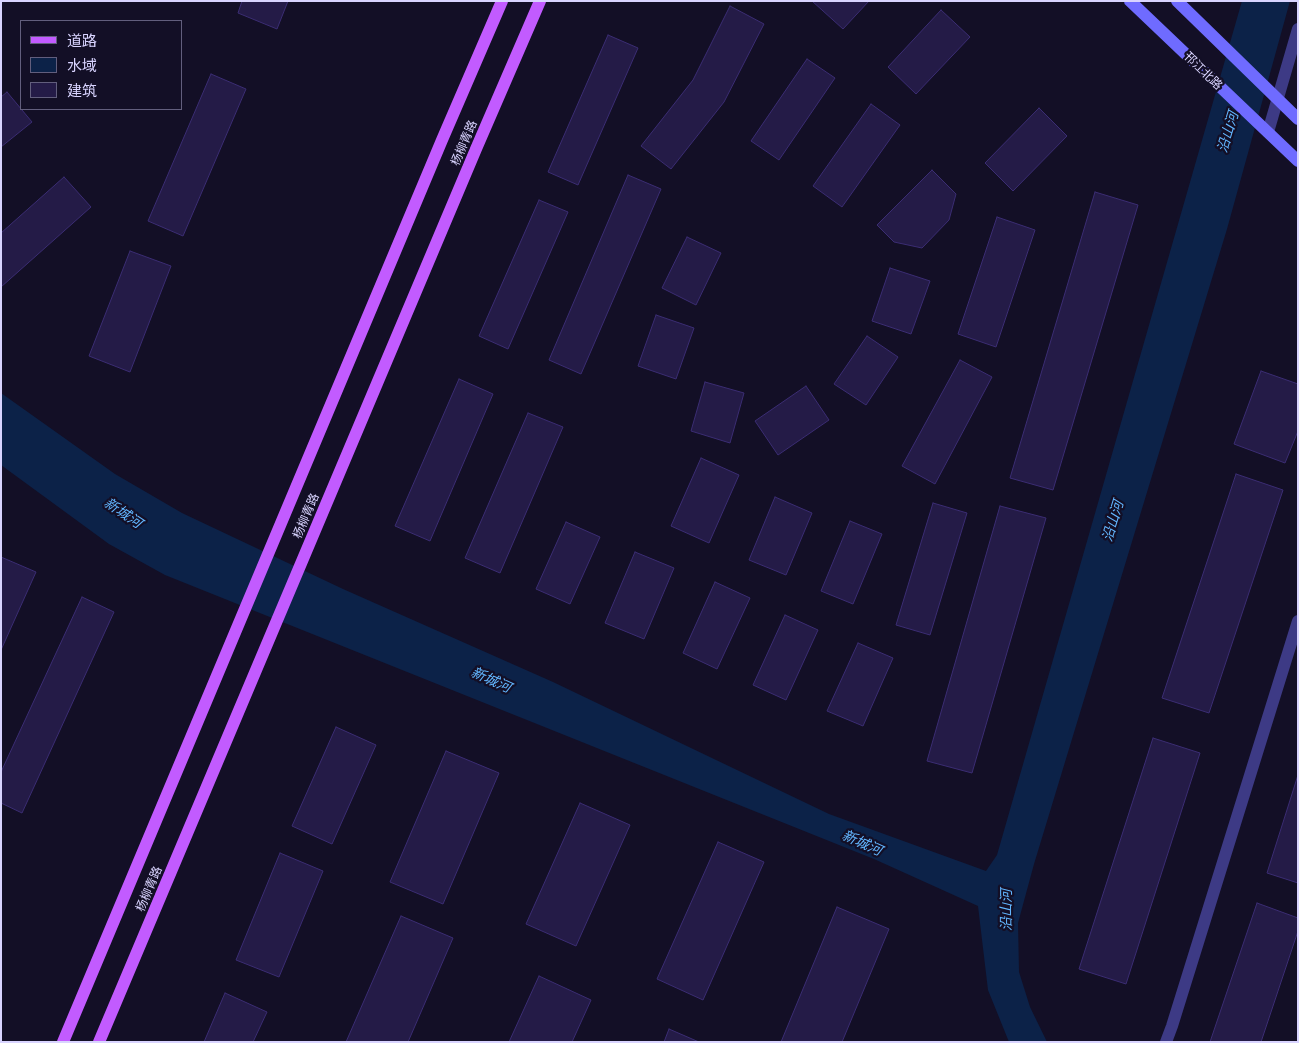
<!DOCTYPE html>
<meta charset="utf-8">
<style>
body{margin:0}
#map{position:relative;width:1299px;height:1043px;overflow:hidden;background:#130f26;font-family:Lato,"Noto Sans SC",sans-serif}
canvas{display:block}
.frame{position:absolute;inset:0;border:2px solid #d9d4ff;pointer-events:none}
.legend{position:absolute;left:20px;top:20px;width:162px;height:90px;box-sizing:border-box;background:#130f26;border:1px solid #625e7d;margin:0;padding:6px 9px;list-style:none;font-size:15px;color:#d9d4ff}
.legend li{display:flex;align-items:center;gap:10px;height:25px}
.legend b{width:25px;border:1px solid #625e7d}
</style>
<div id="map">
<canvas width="1299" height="1043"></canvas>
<div class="frame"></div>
<ul class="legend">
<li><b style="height:6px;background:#c25bff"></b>道路</li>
<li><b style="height:14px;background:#0c2248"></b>水域</li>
<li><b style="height:14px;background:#241b47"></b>建筑</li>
</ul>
</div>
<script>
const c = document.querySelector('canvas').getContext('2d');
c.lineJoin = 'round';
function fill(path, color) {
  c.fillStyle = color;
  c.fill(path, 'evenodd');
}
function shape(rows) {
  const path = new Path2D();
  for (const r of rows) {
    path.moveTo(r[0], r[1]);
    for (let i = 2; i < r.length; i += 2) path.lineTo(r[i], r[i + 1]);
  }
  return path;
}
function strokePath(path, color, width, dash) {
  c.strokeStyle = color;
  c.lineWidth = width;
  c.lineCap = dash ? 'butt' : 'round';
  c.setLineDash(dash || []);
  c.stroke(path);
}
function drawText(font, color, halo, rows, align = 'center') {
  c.font = font + ' Lato,"Noto Sans SC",sans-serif';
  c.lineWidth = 4.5;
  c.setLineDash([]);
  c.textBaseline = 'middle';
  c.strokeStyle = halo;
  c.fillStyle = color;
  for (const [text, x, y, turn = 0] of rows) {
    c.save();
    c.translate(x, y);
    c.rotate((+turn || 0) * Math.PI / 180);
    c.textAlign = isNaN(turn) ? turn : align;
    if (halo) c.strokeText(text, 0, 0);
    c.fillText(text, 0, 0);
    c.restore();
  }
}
fill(shape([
 [1242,1,1290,1,1227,229,1034,864,1018,923,1019,972,1030,1007,1047,1042,1009,1042,988,990,978,906,874,859,165,575,109,544,1,465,1,393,115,474,182,513,343,589,553,682,829,814,986,871,997,855]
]), '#0c2248');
const building = shape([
 [242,1,288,1,277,29,238,13,242,1],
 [812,1,869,1,843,29,812,1],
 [730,6,764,24,724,102,671,169,641,146,693,80,730,6],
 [941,10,970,37,916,94,888,67,941,10],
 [608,35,638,48,578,185,548,172,608,35],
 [807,59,835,78,779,160,751,141,807,59],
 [211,74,246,89,183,236,148,221,211,74],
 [7,92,32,122,1,147,1,97,7,92],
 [871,104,900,125,842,207,813,186,871,104],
 [1039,108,1067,136,1013,191,985,163,1039,108],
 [932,170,956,194,949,220,922,248,894,242,877,225,932,170],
 [628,175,661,189,581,374,549,360,628,175],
 [64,177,91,207,1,287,1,233,64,177],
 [1095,192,1138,205,1053,490,1010,478,1095,192],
 [539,200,568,212,508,349,479,336,539,200],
 [997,217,1035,230,996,347,958,334,997,217],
 [687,237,721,253,696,305,662,288,687,237],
 [130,251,171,266,130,372,89,356,130,251],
 [890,268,930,281,911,334,872,321,890,268],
 [656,315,694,328,676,379,638,366,656,315],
 [867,336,898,357,866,405,834,384,867,336],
 [960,360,992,377,935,484,902,466,960,360],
 [1261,371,1298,384,1298,431,1285,463,1234,444,1261,371],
 [459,379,493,394,430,541,395,526,459,379],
 [705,382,744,393,730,443,691,431,705,382],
 [806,386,829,420,778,455,755,421,806,386],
 [528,413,563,427,500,573,465,558,528,413],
 [701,458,739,475,709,543,671,526,701,458],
 [1236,474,1283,490,1209,713,1162,698,1236,474],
 [775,497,812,513,786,575,749,560,775,497],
 [933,503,967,513,930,635,896,625,933,503],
 [1000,506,1046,518,972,773,927,761,1000,506],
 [850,521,882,534,853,604,821,591,850,521],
 [566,522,600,537,570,604,536,589,566,522],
 [635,552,674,568,644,639,605,623,635,552],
 [1,557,36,572,1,650,1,557],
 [715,582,750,598,717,669,683,653,715,582],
 [82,597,114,612,22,813,1,803,1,772,82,597],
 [785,615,818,630,786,700,753,685,785,615],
 [858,643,893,658,863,726,827,711,858,643],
 [336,727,376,745,332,844,292,826,336,727],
 [1153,738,1200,753,1126,984,1079,969,1153,738],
 [446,751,499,773,443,904,390,882,446,751],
 [1298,775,1298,883,1267,873,1298,775],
 [580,803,630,825,576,946,526,924,580,803],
 [718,842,764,862,703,1000,657,979,718,842],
 [280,853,323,871,279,977,236,960,280,853],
 [1257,903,1298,918,1298,931,1261,1042,1210,1042,1257,903],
 [837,907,889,929,842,1042,781,1042,837,907],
 [401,916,453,938,408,1042,346,1042,401,916],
 [539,976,591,1000,572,1042,509,1042,539,976],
 [225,993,267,1012,253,1042,204,1042,225,993],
 [669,1029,699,1042,664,1042,669,1029]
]);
fill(building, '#241b47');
strokePath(building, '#3b2d73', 1);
strokePath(shape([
 [1268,132,1298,29],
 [1166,1042,1172,1026,1298,621]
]), '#3d3a85', 12);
strokePath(shape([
 [1130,1,1298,161],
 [1177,1,1298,119]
]), '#6f6bff', 12);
strokePath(shape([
 [63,1042,442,140,502,1],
 [99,1042,476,149,540,1]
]), '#c25bff', 12);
drawText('12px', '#d9d4ff', '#130f26', [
 ["邗江北路",1203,71,44],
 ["杨柳青路",464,143,-67],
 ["杨柳青路",306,516,-67],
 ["杨柳青路",149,889,-67]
]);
drawText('italic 14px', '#62b6ff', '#130f26', [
 ["沿山河",1228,132,-73],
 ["新城河",123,513,34],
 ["沿山河",1113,521,-73],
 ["新城河",491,680,24],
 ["新城河",862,843,24],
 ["沿山河",1006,910,-90]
]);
</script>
